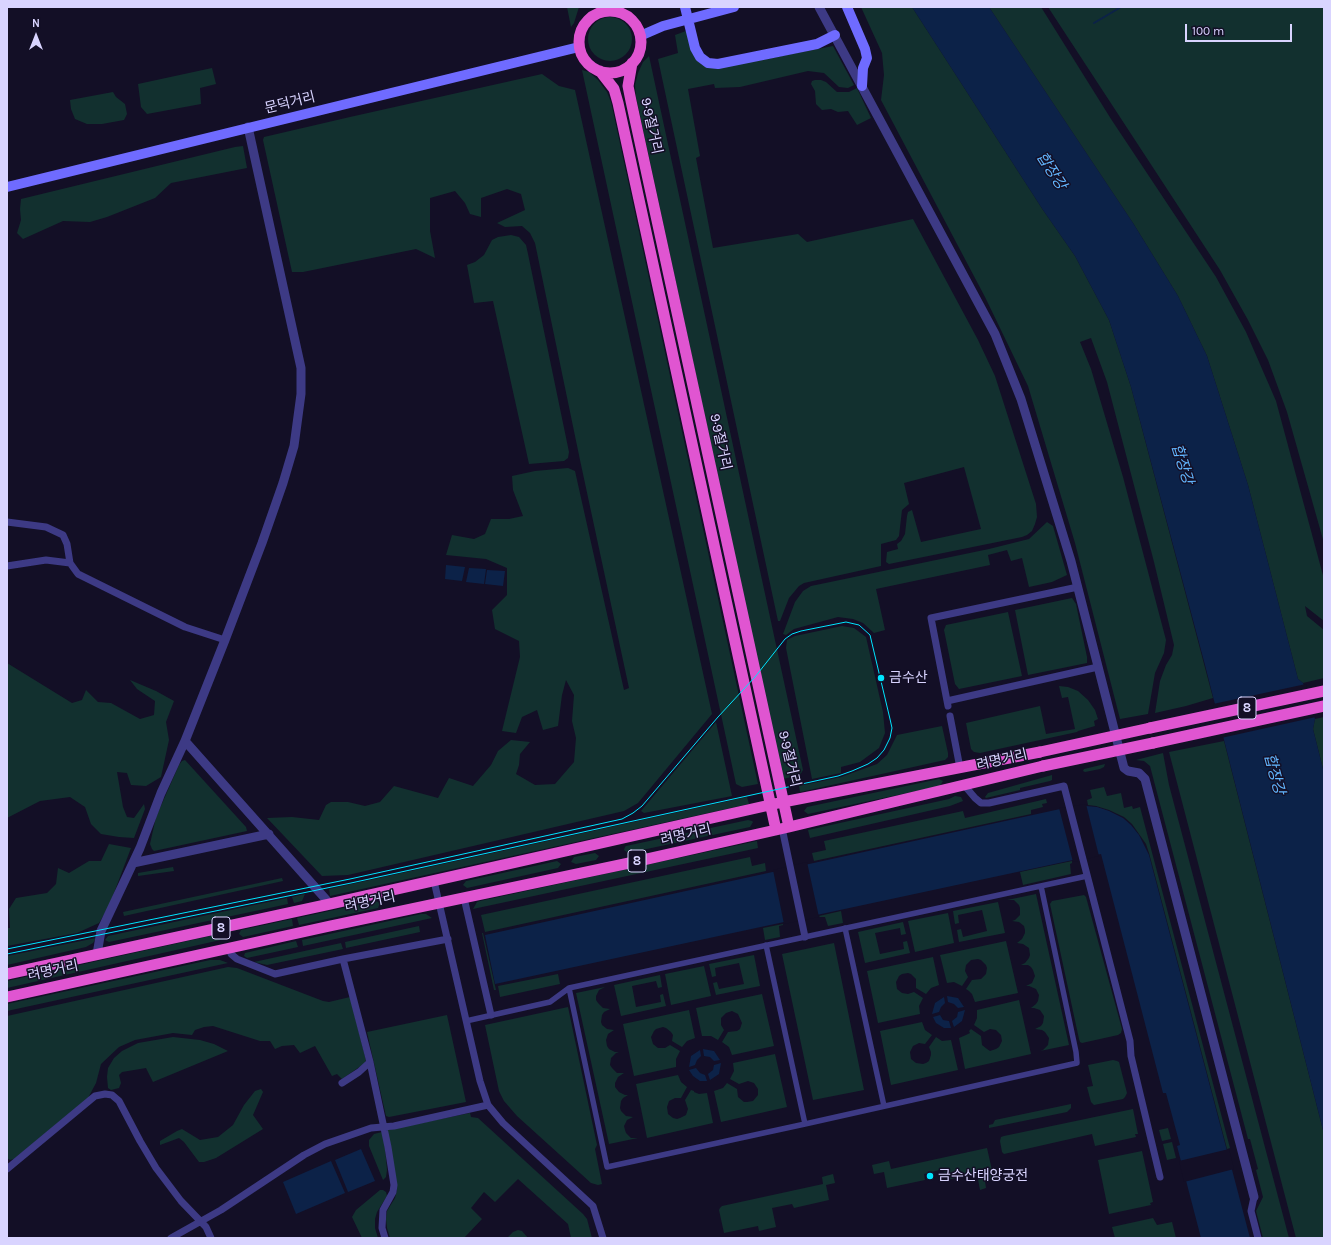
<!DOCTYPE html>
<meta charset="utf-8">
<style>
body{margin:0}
#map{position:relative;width:1331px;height:1245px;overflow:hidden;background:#130f26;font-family:Karla,sans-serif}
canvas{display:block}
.frame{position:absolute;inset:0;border:8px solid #d9d4ff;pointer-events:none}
.north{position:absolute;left:16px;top:16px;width:40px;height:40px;-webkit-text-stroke:3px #130f26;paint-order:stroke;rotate:0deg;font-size:11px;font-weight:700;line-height:16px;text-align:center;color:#d9d4ff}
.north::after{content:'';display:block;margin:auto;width:14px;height:18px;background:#d9d4ff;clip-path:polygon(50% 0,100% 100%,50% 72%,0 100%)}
.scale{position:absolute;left:1185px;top:24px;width:107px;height:18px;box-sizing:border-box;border:2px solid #d9d4ff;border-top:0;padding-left:5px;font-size:12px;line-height:14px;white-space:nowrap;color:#d9d4ff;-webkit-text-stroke:3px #130f26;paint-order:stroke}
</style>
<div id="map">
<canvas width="1331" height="1245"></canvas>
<div class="frame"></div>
<div class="north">N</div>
<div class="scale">100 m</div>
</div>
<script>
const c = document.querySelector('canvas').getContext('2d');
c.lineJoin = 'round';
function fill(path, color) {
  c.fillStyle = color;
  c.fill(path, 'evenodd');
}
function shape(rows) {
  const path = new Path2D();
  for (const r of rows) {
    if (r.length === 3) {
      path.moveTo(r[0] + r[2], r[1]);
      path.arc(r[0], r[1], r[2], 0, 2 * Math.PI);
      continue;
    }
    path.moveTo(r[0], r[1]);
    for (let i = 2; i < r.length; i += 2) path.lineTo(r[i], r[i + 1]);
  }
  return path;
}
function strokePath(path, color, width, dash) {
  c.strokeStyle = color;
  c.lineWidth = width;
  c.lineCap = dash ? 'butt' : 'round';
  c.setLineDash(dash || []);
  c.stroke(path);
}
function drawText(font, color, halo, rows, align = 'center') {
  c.font = font + ' Karla,"Noto Sans KR",sans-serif';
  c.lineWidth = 3;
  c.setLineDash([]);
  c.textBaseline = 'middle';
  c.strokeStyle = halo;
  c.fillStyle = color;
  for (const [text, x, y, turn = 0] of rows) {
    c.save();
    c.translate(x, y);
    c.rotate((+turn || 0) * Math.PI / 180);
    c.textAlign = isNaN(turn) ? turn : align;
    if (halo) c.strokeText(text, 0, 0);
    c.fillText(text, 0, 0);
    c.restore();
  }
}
fill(shape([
 [567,7,579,7,574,23,571,27],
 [861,7,912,7,1043,210,1075,256,1109,320,1131,387,1213,698,1186,706,1155,713,1160,681,1166,665,1172,655,1174,645,1154,562,1107,382,1091,338,1080,342,1091,369,1123,477,1166,640,1164,653,1155,673,1148,714,1120,719,1075,543,1028,386,985,297,881,100,884,75,882,53],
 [989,7,1041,7,1111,119,1216,277,1246,332,1276,401,1324,579,1324,621,1305,606,1307,616,1324,630,1324,678,1303,683,1298,679,1248,485,1207,356,1178,296,1133,223],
 [1048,7,1324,7,1324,543,1287,412,1268,360,1248,320,1220,270],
 [610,39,22],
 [686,31,695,58,702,65,756,61,833,46,854,85,848,88,839,87,824,73,808,71,740,87,715,88,714,84,688,89,700,156,696,158,713,248,798,234,807,242,913,219,978,340,995,376,1036,504,1037,517,1035,524,1032,531,1027,535,1022,537,889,564,886,562,887,552,898,549,897,544,901,541,905,534,907,516,908,512,912,510,921,542,981,529,964,467,904,483,909,504,902,510,899,536,896,540,881,544,881,566,804,583,799,586,789,598,780,621,778,621,658,59,678,53,675,35],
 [649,56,803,770,800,775,783,779,636,97,635,85,638,73,643,62],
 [212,68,216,84,200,88,201,104,147,114,141,107,138,84],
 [582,70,589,72,598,80,607,92,611,102,758,784,742,787,736,784],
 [542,74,559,86,575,90,712,714,638,803,624,811,348,875,322,876,267,818,292,817,319,820,326,805,331,802,348,802,365,806,380,802,394,786,438,798,449,778,473,786,491,765,498,751,511,740,530,742,520,754,519,765,516,774,535,785,555,784,574,762,576,738,572,721,574,695,566,680,562,695,558,726,543,730,537,710,522,717,516,733,502,731,520,657,519,641,495,629,492,610,507,595,507,568,486,559,446,555,452,535,474,539,485,534,491,519,509,519,523,516,513,490,512,476,535,471,568,468,575,471,624,690,629,688,580,460,535,243,530,233,522,226,505,227,497,223,525,210,521,194,507,189,481,198,481,217,470,214,465,203,455,191,430,198,430,231,435,258,416,249,303,272,292,272,263,140,264,137,350,117],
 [815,80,821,80,826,82,837,92,849,92,857,88,871,118,857,125,848,111,838,112,831,109,822,110,816,104,815,91,811,84,812,81],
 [113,92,116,97,125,104,127,114,124,120,102,124,87,124,75,119,71,109,70,100],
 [243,146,247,168,171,183,155,198,107,217,90,222,63,221,23,239,17,233,21,220,20,209,21,199,235,147],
 [511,235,519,237,526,245,528,254,569,452,568,458,564,461,529,464,493,301,474,303,467,265,475,262,484,255,492,240,498,237],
 [1047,522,1053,526,1067,575,1052,582,1029,587,1022,558,1011,561,1007,550,988,555,990,565,876,589,885,630,874,633,863,623,853,619,838,617,794,629,786,635,783,634,795,602,803,591,811,586,989,549,1029,539],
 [1072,598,1076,604,1087,657,1087,663,1028,675,1015,610],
 [1008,612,1022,676,959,689,955,684,944,630,946,625],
 [842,626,854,628,866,637,883,712,885,733,879,748,860,762,841,767,841,773,812,779,786,648,787,640,795,636],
 [7,663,72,703,82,700,86,690,98,702,111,703,140,719,154,715,155,701,137,689,130,680,156,691,174,701,166,722,169,740,161,777,146,786,131,785,127,773,117,772,123,807,127,817,134,818,144,804,145,809,134,838,119,837,101,834,91,824,85,807,70,797,40,801,7,818],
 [1059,686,1068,687,1078,691,1088,700,1095,710,1098,719,1094,721,1095,726,1078,731,1077,732,980,753,974,752,971,749,966,723,1040,706,1046,734,1075,729,1068,697,1062,698],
 [1324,717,1324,773,1313,729,1315,719],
 [716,722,732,796,644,813,641,811],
 [942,726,948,753,948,757,945,760,800,792,799,786,841,777,877,764,887,755,897,735],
 [1224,741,1324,1134,1324,1238,1296,1238,1169,752],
 [1163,753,1169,785,1289,1238,1263,1238,1256,1211,1263,1197,1256,1170,1258,1169,1250,1139,1248,1139,1150,766,1144,761,1136,760],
 [185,760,246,827,247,831,154,851,152,849,150,844,156,817,179,765,182,761],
 [1105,764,1104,767,1100,769,1085,772,1083,771,1084,769],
 [1052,775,1052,780,1050,781,1020,788,1020,790,986,798,985,797,988,793],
 [939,779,943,781,940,786,808,814,804,811,807,807],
 [1104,787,1107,796,1121,793,1124,808,1132,806,1133,809,1140,807,1230,1148,1227,1149,1149,853,1146,844,1132,824,1124,817,1109,810,1096,806,1088,805,1087,800,1092,798,1090,790],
 [955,796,961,797,963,801,950,806,810,838,808,830,949,799],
 [747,797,749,804,330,896,329,889],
 [1046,799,1047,803,1042,804,1043,807,1031,810,1031,814,814,861,812,853,826,850,824,841,963,811,965,818],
 [748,820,752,821,753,822,750,827,628,853,624,850,625,847,626,846],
 [757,841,758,848,473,909,477,902,480,901],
 [109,844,131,848,109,906,99,923,77,933,7,946,7,928,10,928,9,909,16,898,47,893,56,884,58,868,69,873,89,861,101,861],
 [595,853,599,856,596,860,576,864,571,862,574,857],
 [750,857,752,866,765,863,766,871,485,932,481,915],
 [557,861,561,864,558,868,467,888,463,885,466,881],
 [1072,861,1072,863,1070,864,1071,874,1023,885,1020,872],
 [173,867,174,871,138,876,138,873],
 [282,878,283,881,124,916,123,912],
 [305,894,302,901,294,903,292,897],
 [1036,894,1069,1045,1040,1051,1043,1050,1048,1045,1049,1038,1045,1032,1042,1030,1035,1029,1041,1026,1043,1023,1044,1016,1040,1010,1034,1008,1031,1008,1036,1004,1038,1001,1039,995,1036,989,1029,986,1026,986,1032,983,1035,976,1033,970,1031,967,1028,965,1021,965,1025,963,1029,958,1030,955,1029,948,1023,944,1017,943,1022,939,1025,933,1025,930,1024,926,1019,922,1012,921,1015,920,1020,915,1020,908,1019,905,1014,900,1007,900],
 [1084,895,1086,897,1122,1029,1121,1033,1118,1035,1082,1043,1080,1042,1079,1039,1050,904,1052,901],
 [287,898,288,904,109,942,105,940,108,936],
 [376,901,380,903,378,908,299,925,297,918],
 [998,902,1005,933,959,942,957,930,961,929,963,937,987,931,982,910,958,915,959,923,955,924,953,911],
 [841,911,843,923,828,926,825,917,820,917,819,916],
 [948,913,954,943,915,952,908,921],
 [421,914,426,914,432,918,303,946,302,940],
 [292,919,293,926,243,937,239,934,241,930],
 [903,922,906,934,901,935,900,928,875,933,880,954,904,949,903,942,907,941,910,953,865,963,858,932],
 [783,924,783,925,779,926,780,937,765,940,763,928],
 [419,926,420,932,346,948,345,942],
 [224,933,228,936,225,939,7,988,7,981],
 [482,933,483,933,496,990,494,990],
 [96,938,93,943,86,947,7,965,7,956],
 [296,941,298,947,247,958,244,956,245,953],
 [1006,941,1018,993,975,1002,972,994,969,991,966,989,972,980,981,979,986,974,987,968,986,965,981,960,978,959,971,960,966,965,965,971,968,977,962,986,954,982,947,983,940,955],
 [341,943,343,949,267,965,254,962],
 [834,943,864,1090,813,1100,782,954],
 [754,955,760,986,716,995,713,983,717,982,719,989,744,984,739,963,715,968,716,976,712,977,709,964],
 [933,957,939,985,931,988,926,994,916,988,916,979,911,974,908,973,902,974,899,976,896,982,897,989,902,993,908,994,914,992,923,998,919,1006,920,1014,878,1023,867,971],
 [210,960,220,960,228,963,7,1011,7,1004],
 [704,966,711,996,671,1005,665,974],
 [228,967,237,968,323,1001,329,1002,350,997,366,1060,365,1063,342,1079,337,1074,332,1076,315,1046,300,1053,294,1045,282,1046,275,1049,270,1041,260,1041,213,1026,204,1027,195,1030,192,1035,173,1033,135,1040,119,1047,101,1064,96,1083,88,1098,14,1159,10,1160,7,1158,7,1016],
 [558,974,560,984,500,997,498,986],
 [660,975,662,987,658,988,656,981,632,986,636,1007,661,1002,660,995,663,994,666,1006,621,1016,614,985],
 [605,987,599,990,596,996,596,1000,598,1003,603,1008,610,1009,604,1012,602,1015,601,1022,602,1025,607,1029,614,1030,608,1034,606,1040,607,1046,609,1049,615,1052,619,1052,616,1053,611,1058,610,1065,612,1068,617,1073,624,1073,618,1077,615,1083,615,1087,619,1092,625,1095,628,1095,623,1098,621,1101,620,1108,621,1111,626,1116,633,1117,627,1120,624,1126,625,1130,626,1133,631,1138,638,1138,609,1144,576,993],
 [762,994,774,1046,732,1055,729,1047,722,1042,728,1032,737,1031,740,1029,742,1023,738,1014,732,1011,726,1013,721,1018,721,1025,724,1030,718,1040,711,1036,702,1036,696,1008],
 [1019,1000,1031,1054,965,1069,959,1038,966,1035,970,1033,969,1031,971,1029,981,1036,982,1045,987,1049,990,1051,996,1049,999,1047,1002,1041,1001,1035,996,1030,990,1029,984,1032,974,1025,977,1018,977,1010],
 [568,1007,597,1145,595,1149,602,1184,598,1185,591,1183,517,1116,504,1101,499,1091,485,1025],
 [689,1010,695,1038,687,1041,682,1047,672,1041,673,1035,671,1032,666,1028,663,1027,656,1029,654,1031,651,1037,653,1044,658,1048,665,1048,670,1045,680,1051,676,1059,676,1067,634,1076,623,1024],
 [447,1015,466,1102,389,1117,386,1116,367,1032],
 [922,1022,925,1030,932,1035,925,1044,919,1043,913,1046,910,1052,911,1059,916,1063,923,1064,926,1063,929,1061,931,1055,931,1052,929,1047,936,1037,942,1041,951,1040,958,1070,891,1085,880,1031],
 [173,1037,200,1040,214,1044,228,1051,153,1082,146,1068,122,1072,119,1075,121,1083,119,1088,111,1090,108,1088,107,1077,108,1068,114,1058,122,1051,138,1043],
 [775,1054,787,1107,721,1122,714,1091,723,1088,727,1083,737,1089,738,1097,744,1102,747,1102,753,1101,758,1095,758,1089,754,1083,748,1081,739,1084,730,1079,734,1071,733,1063],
 [1113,1060,1117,1061,1119,1062,1127,1093,1125,1097,1123,1099,1094,1105,1091,1102,1087,1087,1093,1086,1088,1065],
 [678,1075,681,1082,687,1087,681,1098,675,1098,669,1101,667,1107,668,1114,673,1118,677,1119,680,1118,686,1115,688,1109,685,1100,691,1090,694,1091,694,1092,699,1094,707,1093,713,1123,647,1138,636,1084],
 [261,1089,263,1092,253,1115,263,1129,216,1158,204,1162,199,1162,184,1142,179,1138,160,1145,160,1141,177,1131,182,1129,200,1140,218,1137,233,1125,244,1105,255,1091],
 [1071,1104,1071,1108,1067,1112,989,1128,989,1125,993,1124,995,1120],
 [1133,1109,1138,1134,1135,1134,1136,1137,1095,1146,1092,1134,1004,1154,1002,1152,1000,1141,1001,1137,1004,1136],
 [470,1113,471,1117,478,1118,583,1214,587,1219,592,1238,571,1238,568,1224,518,1179,495,1202,484,1192,471,1208,482,1219,464,1238,390,1238,387,1228,386,1219,387,1211,395,1198,397,1190,387,1130],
 [1168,1128,1171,1139,1162,1141,1159,1130],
 [382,1132,385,1147,387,1170,386,1177,383,1180,369,1146,369,1140,374,1134],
 [1172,1142,1176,1158,1167,1160,1163,1144],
 [987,1148,994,1179,985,1181,986,1188,980,1190,977,1174,946,1180,943,1169,924,1174,925,1180,887,1188,884,1172,874,1174,872,1165,889,1161,891,1169],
 [1142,1151,1153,1202,1150,1203,1151,1205,1109,1214,1098,1160],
 [833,1174,835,1183,826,1185,829,1200,794,1208,792,1204,772,1208,776,1227,759,1231,758,1226,724,1233,719,1210,720,1208,722,1206,823,1184,822,1177],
 [380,1190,383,1190,386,1192,387,1196,377,1212,375,1219,375,1228,378,1238,362,1238,352,1217,356,1210],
 [1153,1218,1157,1225,1172,1222,1176,1238,1115,1238,1112,1227],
 [518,1230,522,1231,528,1238,507,1238,513,1232]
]), '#12302f');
fill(shape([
 [912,7,989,7,1133,223,1178,296,1207,356,1248,485,1298,679,1303,683,1315,719,1313,729,1324,773,1324,1134,1205,665,1131,387,1109,320,1075,256,1043,210],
 [446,565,465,567,462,581,445,579],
 [469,568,486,569,484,584,466,582],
 [487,570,505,571,503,586,485,584],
 [1086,806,1097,807,1109,811,1123,818,1131,825,1139,835,1149,855,1250,1238,1201,1238,1177,1146,1180,1145,1166,1093,1163,1093,1101,854,495,984,485,935,1060,809],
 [947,996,958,998,964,1007,958,1008,954,1004,948,1002],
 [944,997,945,1003,941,1007,939,1012,932,1014,935,1003],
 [965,1010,962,1021,954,1027,952,1021,957,1017,958,1012],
 [940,1015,943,1020,949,1021,951,1028,944,1028,936,1023,933,1017],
 [703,1049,714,1051,720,1060,714,1061,710,1057,704,1056],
 [700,1050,701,1056,697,1060,695,1065,689,1067,691,1056],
 [721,1063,719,1074,710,1080,708,1074,713,1070,714,1065],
 [696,1068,700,1073,705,1075,707,1081,700,1081,693,1076,689,1070],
 [361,1149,375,1181,348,1192,335,1160],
 [331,1161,345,1193,296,1214,283,1182]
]), '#0c2248');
fill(shape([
 [1306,684,1316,717,1221,738,1213,704],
 [1086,804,1099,856,1073,862,1059,808],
 [807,862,819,917,784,924,773,870],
 [1229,1149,1234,1169,1184,1182,1179,1161]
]), '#130f26');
strokePath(shape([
 [1094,23,1121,7]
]), '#0c2248', 2);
strokePath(shape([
 [845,928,884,1106],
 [766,945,805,1124],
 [569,988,607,1167,805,1124,1077,1063,1076,1052,1041,886],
 [466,1021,550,1002,569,988,1087,876]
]), '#3d3a85', 5.5);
strokePath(shape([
 [7,522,46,527,63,535,67,544,70,563,78,574,185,627,225,640],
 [7,566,46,560,70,563],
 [947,701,1098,667],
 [948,706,931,618,1078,587],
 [950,716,960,768],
 [964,785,975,798,981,803,989,803,1064,786,1130,1041,1131,1056,1160,1177],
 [782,828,805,937],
 [434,881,480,1081,488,1105,503,1123,593,1206,603,1238],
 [464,898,491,1015],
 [229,948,231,954,237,959,275,974,343,959,448,939],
 [343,959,370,1062,388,1147,394,1185,393,1192,383,1210,382,1228,385,1238],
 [342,1083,359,1072,370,1062],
 [7,1169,95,1096,105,1094,112,1095,119,1101,140,1141,156,1168,181,1201,206,1227,211,1238],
 [1254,1197,1251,1211,1258,1238],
 [171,1238,221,1210,304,1155,325,1144,371,1128,394,1126,488,1105]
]), '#3d3a85', 7);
strokePath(shape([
 [819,7,995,334,1021,399,1071,561,1124,768,1128,771,1139,773,1145,779,1254,1197],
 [185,741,330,904],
 [133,863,269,834],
 [97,954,101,931,140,848,161,793,185,741,225,640,262,543,283,483,294,446,301,394,301,368,248,127]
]), '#3d3a85', 9);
strokePath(shape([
 [685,7,695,48,700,57,708,63,718,64,817,44,835,35],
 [847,7,865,49,867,58,863,68,862,86],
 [640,36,663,26,734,7],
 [7,187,579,47]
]), '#6f6bff', 10);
strokePath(shape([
 [610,42,31],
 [632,63,628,86,631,101,789,827],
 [600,71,614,89,618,103,776,830],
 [1150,728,1324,691],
 [1153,743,1324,706],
 [7,974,330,904,783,802,1040,752],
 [7,997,330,926,634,862,789,827,1043,766]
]), '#e055d1', 11);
strokePath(shape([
 [7,949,350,879,622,819,633,813,642,806,718,717,755,677,785,639,792,634,801,631,846,622,859,625,870,635,890,719,892,728,890,738,884,750,877,758,868,764,852,771,838,776,351,883,7,954]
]), '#00e5ff', 1);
strokePath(shape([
 [1040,752,1150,728],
 [1043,766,1153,743]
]), '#e055d1', 11);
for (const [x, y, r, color] of [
 [881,678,4,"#00e5ff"],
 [930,1176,4,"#00e5ff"]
]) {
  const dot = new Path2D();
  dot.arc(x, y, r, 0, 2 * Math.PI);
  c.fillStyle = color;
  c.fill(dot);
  strokePath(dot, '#130f26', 1.5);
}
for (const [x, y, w] of [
 [1247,708,18],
 [637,861,18],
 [221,928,18]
]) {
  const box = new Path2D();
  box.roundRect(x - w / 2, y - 11, w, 22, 3);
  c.fillStyle = '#130f26';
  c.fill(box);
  strokePath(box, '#d9d4ff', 1);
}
drawText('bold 13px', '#d9d4ff', null, [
 ["8",1247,708],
 ["8",637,861],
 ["8",221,928]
]);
drawText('14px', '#d9d4ff', '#130f26', [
 ["문덕거리",290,103,-14],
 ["9·9절거리",651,126,78],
 ["9·9절거리",720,442,78],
 ["9·9절거리",789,759,77],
 ["려명거리",1002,760,-13],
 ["려명거리",686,835,-13],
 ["려명거리",370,902,-12],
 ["려명거리",53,971,-12]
]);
drawText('14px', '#d9d4ff', '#130f26', [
 ["금수산",889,678],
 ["금수산태양궁전",938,1176]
], 'left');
drawText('italic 15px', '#62b6ff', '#130f26', [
 ["합장강",1051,171,57],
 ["합장강",1182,464,73],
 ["합장강",1274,774,75]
]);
</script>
